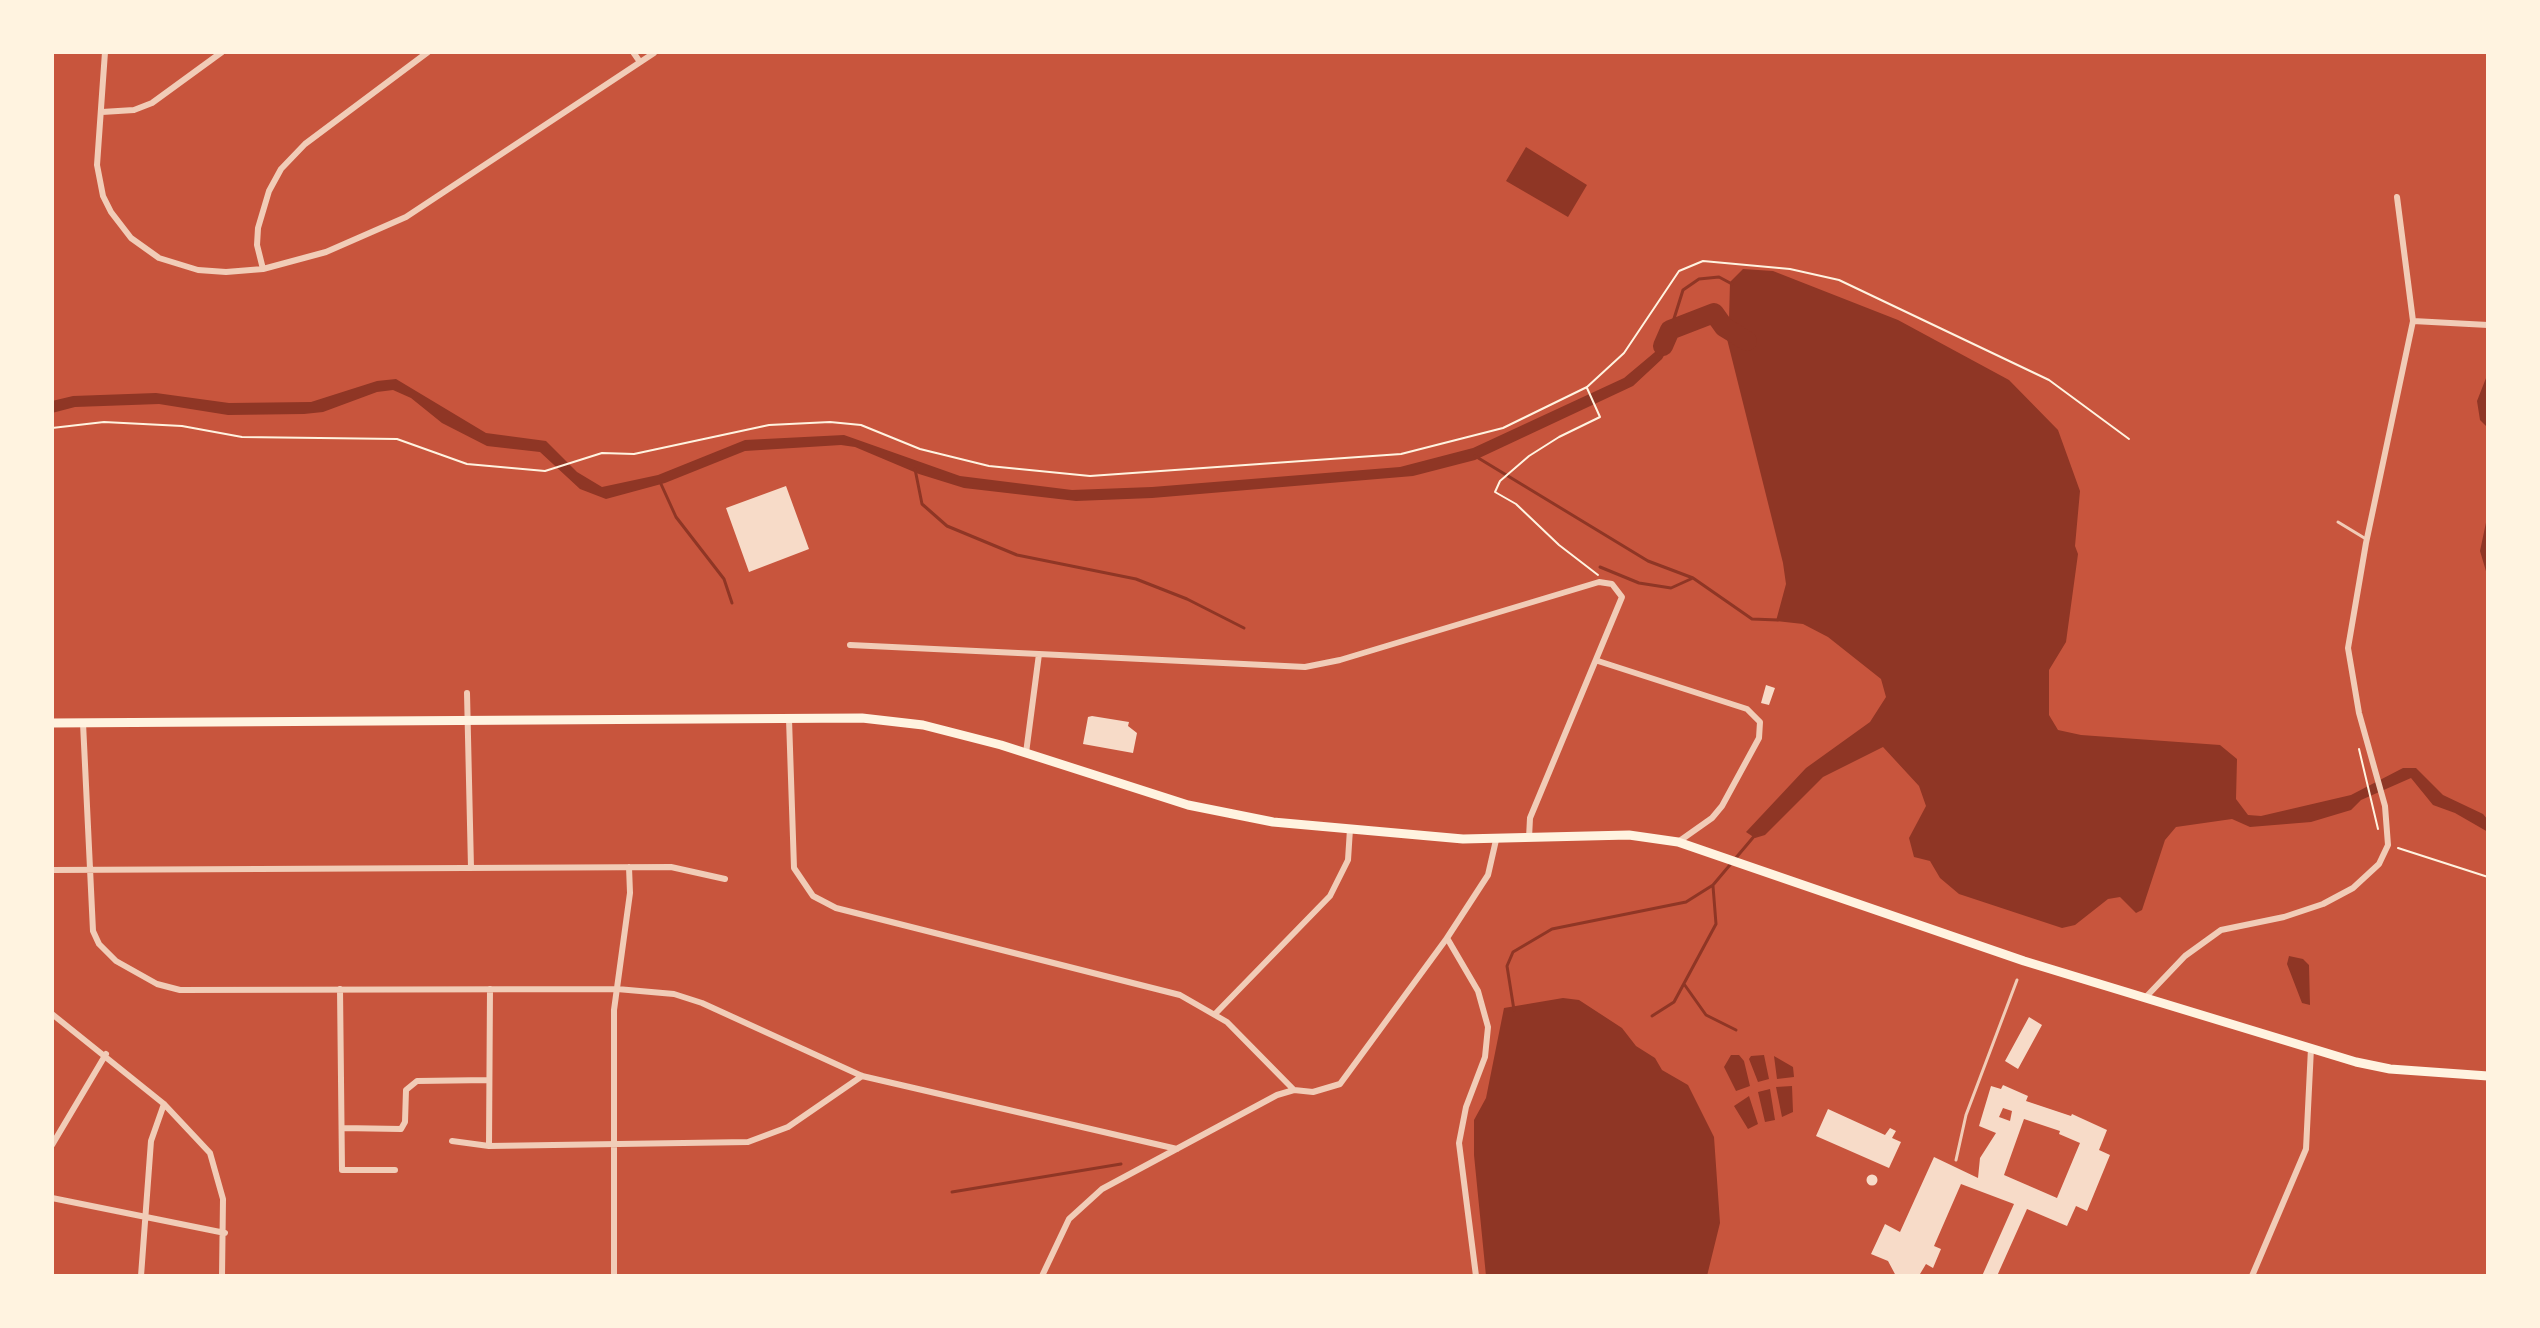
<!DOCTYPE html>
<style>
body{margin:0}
#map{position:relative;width:2540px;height:1328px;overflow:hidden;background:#c8553d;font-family:Raleway,sans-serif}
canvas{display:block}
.frame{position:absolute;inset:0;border:54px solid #fff3e0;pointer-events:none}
</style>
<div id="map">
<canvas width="2540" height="1328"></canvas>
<div class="frame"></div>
</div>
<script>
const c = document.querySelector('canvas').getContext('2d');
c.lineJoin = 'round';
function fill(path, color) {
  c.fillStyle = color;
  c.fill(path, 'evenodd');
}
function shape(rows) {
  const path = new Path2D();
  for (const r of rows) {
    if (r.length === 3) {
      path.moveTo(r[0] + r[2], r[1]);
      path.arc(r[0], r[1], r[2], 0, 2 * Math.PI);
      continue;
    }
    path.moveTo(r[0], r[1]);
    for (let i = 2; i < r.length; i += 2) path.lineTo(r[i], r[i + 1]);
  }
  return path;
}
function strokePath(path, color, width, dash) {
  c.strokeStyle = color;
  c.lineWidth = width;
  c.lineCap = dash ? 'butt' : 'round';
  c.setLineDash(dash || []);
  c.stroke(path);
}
fill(shape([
 [1526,147,1587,185,1568,217,1506,181],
 [1743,269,1773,271,1898,320,2009,380,2058,430,2080,491,2075,546,2078,554,2066,642,2049,670,2049,715,2058,730,2081,735,2220,745,2237,759,2236,799,2248,815,2261,816,2351,795,2403,768,2416,768,2443,795,2483,814,2488,820,2488,832,2455,813,2433,805,2411,778,2361,800,2351,810,2311,822,2250,827,2232,819,2176,827,2165,840,2142,910,2136,913,2120,897,2108,899,2075,925,2062,928,1959,894,1940,878,1930,861,1914,857,1909,838,1926,806,1919,786,1883,747,1823,777,1765,835,1755,838,1746,832,1806,768,1870,722,1886,697,1881,679,1828,637,1803,624,1776,621,1786,584,1783,563,1724,327,1729,320,1730,282],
 [1677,322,1676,335,1662,359,1633,386,1475,460,1413,476,1152,498,1076,501,964,488,919,474,855,447,841,445,745,451,665,483,606,499,580,489,540,452,487,446,442,423,411,398,393,390,377,392,323,412,304,414,228,415,159,404,75,407,52,413,52,401,73,396,156,393,229,403,311,402,377,381,396,379,486,433,546,441,577,472,602,487,658,475,745,440,844,435,960,476,1072,490,1152,487,1400,467,1473,448,1624,378,1655,352,1665,328],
 [2488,373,2488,428,2480,420,2477,401],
 [2488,513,2488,578,2480,551],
 [2289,956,2303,959,2309,965,2310,1005,2302,1003,2287,964],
 [1563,998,1579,1000,1622,1028,1636,1046,1655,1058,1662,1070,1688,1085,1714,1137,1720,1223,1707,1276,1486,1276,1474,1155,1474,1120,1486,1098,1504,1008],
 [1731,1055,1739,1055,1744,1061,1750,1086,1736,1091,1724,1067],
 [1764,1055,1769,1079,1758,1082,1749,1059,1751,1056],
 [1774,1056,1793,1067,1794,1077,1777,1079],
 [1792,1086,1793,1112,1782,1117,1776,1087],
 [1770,1089,1775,1120,1765,1122,1758,1092],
 [1749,1096,1758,1124,1748,1129,1734,1106]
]), '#8f3625');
strokePath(shape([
 [1672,325,1683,290,1699,279,1719,277,1732,284],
 [1475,456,1648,561,1693,578,1752,619,1778,620],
 [915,469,922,504,947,526,1017,555,1136,579,1187,599,1244,628],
 [661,484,676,517,724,579,732,603],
 [1600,567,1639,583,1671,588,1693,578],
 [1684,984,1706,1015,1736,1030],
 [1514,1010,1507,966,1513,952,1552,929,1686,902,1713,885,1756,834],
 [1652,1016,1674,1002,1716,924,1713,886],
 [952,1192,1121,1164]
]), '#8f3625', 3);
strokePath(shape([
 [1663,346,1670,330,1714,313,1724,327,1747,341]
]), '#8f3625', 20);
fill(shape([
 [786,486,809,549,749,572,726,508],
 [1766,685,1775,688,1769,705,1761,703],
 [1092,716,1129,722,1128,726,1137,733,1133,753,1083,744,1088,717],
 [2029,1017,2042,1025,2018,1069,2005,1061],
 [2003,1085,2028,1096,2026,1101,2071,1116,2072,1114,2107,1130,2099,1150,2110,1155,2087,1211,2076,1206,2067,1226,2027,1209,1997,1276,1982,1276,2014,1204,1961,1184,1934,1246,1941,1249,1933,1268,1926,1264,1920,1274,1896,1276,1888,1261,1871,1254,1885,1224,1900,1232,1934,1157,1978,1178,1980,1158,1996,1133,1979,1126,1991,1086,2001,1089],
 [2003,1108,2012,1111,2010,1121,1999,1117],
 [2024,1119,2060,1131,2059,1134,2080,1143,2057,1198,2004,1175],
 [1828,1109,1885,1135,1890,1128,1896,1131,1892,1138,1901,1142,1889,1168,1816,1136],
 [1872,1180,5.5]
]), '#f7dbc8');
strokePath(shape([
 [1587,388,1600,417,1559,437,1529,456,1500,481,1495,492,1516,504,1559,545,1598,575],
 [52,428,104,422,182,426,242,437,397,439,467,464,545,471,602,453,634,454,769,425,830,422,861,425,920,449,989,466,1090,476,1401,454,1503,428,1587,387,1624,353,1679,271,1703,261,1790,269,1839,280,2049,380,2129,439],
 [2359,749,2378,829],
 [2398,848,2488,877]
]), '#fff3e0', 2);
strokePath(shape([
 [2338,522,2366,539],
 [1956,1160,1966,1115,2017,980]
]), '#f1ccb7', 3);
strokePath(shape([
 [105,52,97,165,103,196,111,212,131,238,159,258,198,270,226,272,263,269,326,252,406,217,654,53],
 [633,52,640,62],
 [102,112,134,110,152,103,222,52],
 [263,269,257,245,258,228,269,191,281,169,305,144,428,52],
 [2413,321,2488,325],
 [850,645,1039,654],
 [1598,661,1747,709,1760,722,1759,738,1722,806,1712,818,1678,842],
 [467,693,471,868],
 [789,719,794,868,813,896,836,908,1180,995,1227,1022,1294,1090],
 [83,723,93,931,99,944,116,961,157,984,180,990,617,989,674,994,702,1003,862,1076,1177,1149],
 [1026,753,1039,654,1305,667,1340,660,1599,582,1612,584,1622,597,1530,818,1529,838],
 [52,870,671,867,725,879],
 [1447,938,1478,991,1488,1027,1485,1057,1466,1107,1459,1143,1476,1276],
 [340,989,342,1170,395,1170],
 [2145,998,2185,956,2221,930,2284,917,2323,904,2353,888,2379,864,2388,845,2385,806,2359,713,2348,648,2366,543,2413,321,2397,197],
 [1216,1013,1330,896,1348,860,1350,829],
 [52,1014,164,1104,210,1153,223,1199,222,1276],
 [342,1128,401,1129,405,1122,406,1090,417,1081,489,1080],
 [452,1141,489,1146,748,1142,788,1127,862,1076],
 [52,1145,106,1054],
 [489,1146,490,989],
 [52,1198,225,1233],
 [141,1276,151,1141,164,1104],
 [614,1276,614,1010,630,893,629,867],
 [1042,1276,1069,1219,1102,1189,1277,1095,1294,1090,1313,1092,1340,1084,1447,938,1488,875,1496,840],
 [2252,1276,2306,1149,2311,1048]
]), '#f1ccb7', 6);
strokePath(shape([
 [52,723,862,718,923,725,1001,745,1188,805,1273,822,1463,839,1629,835,1678,842,2024,961,2356,1062,2390,1069,2488,1076]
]), '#fff3e0', 9);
</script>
